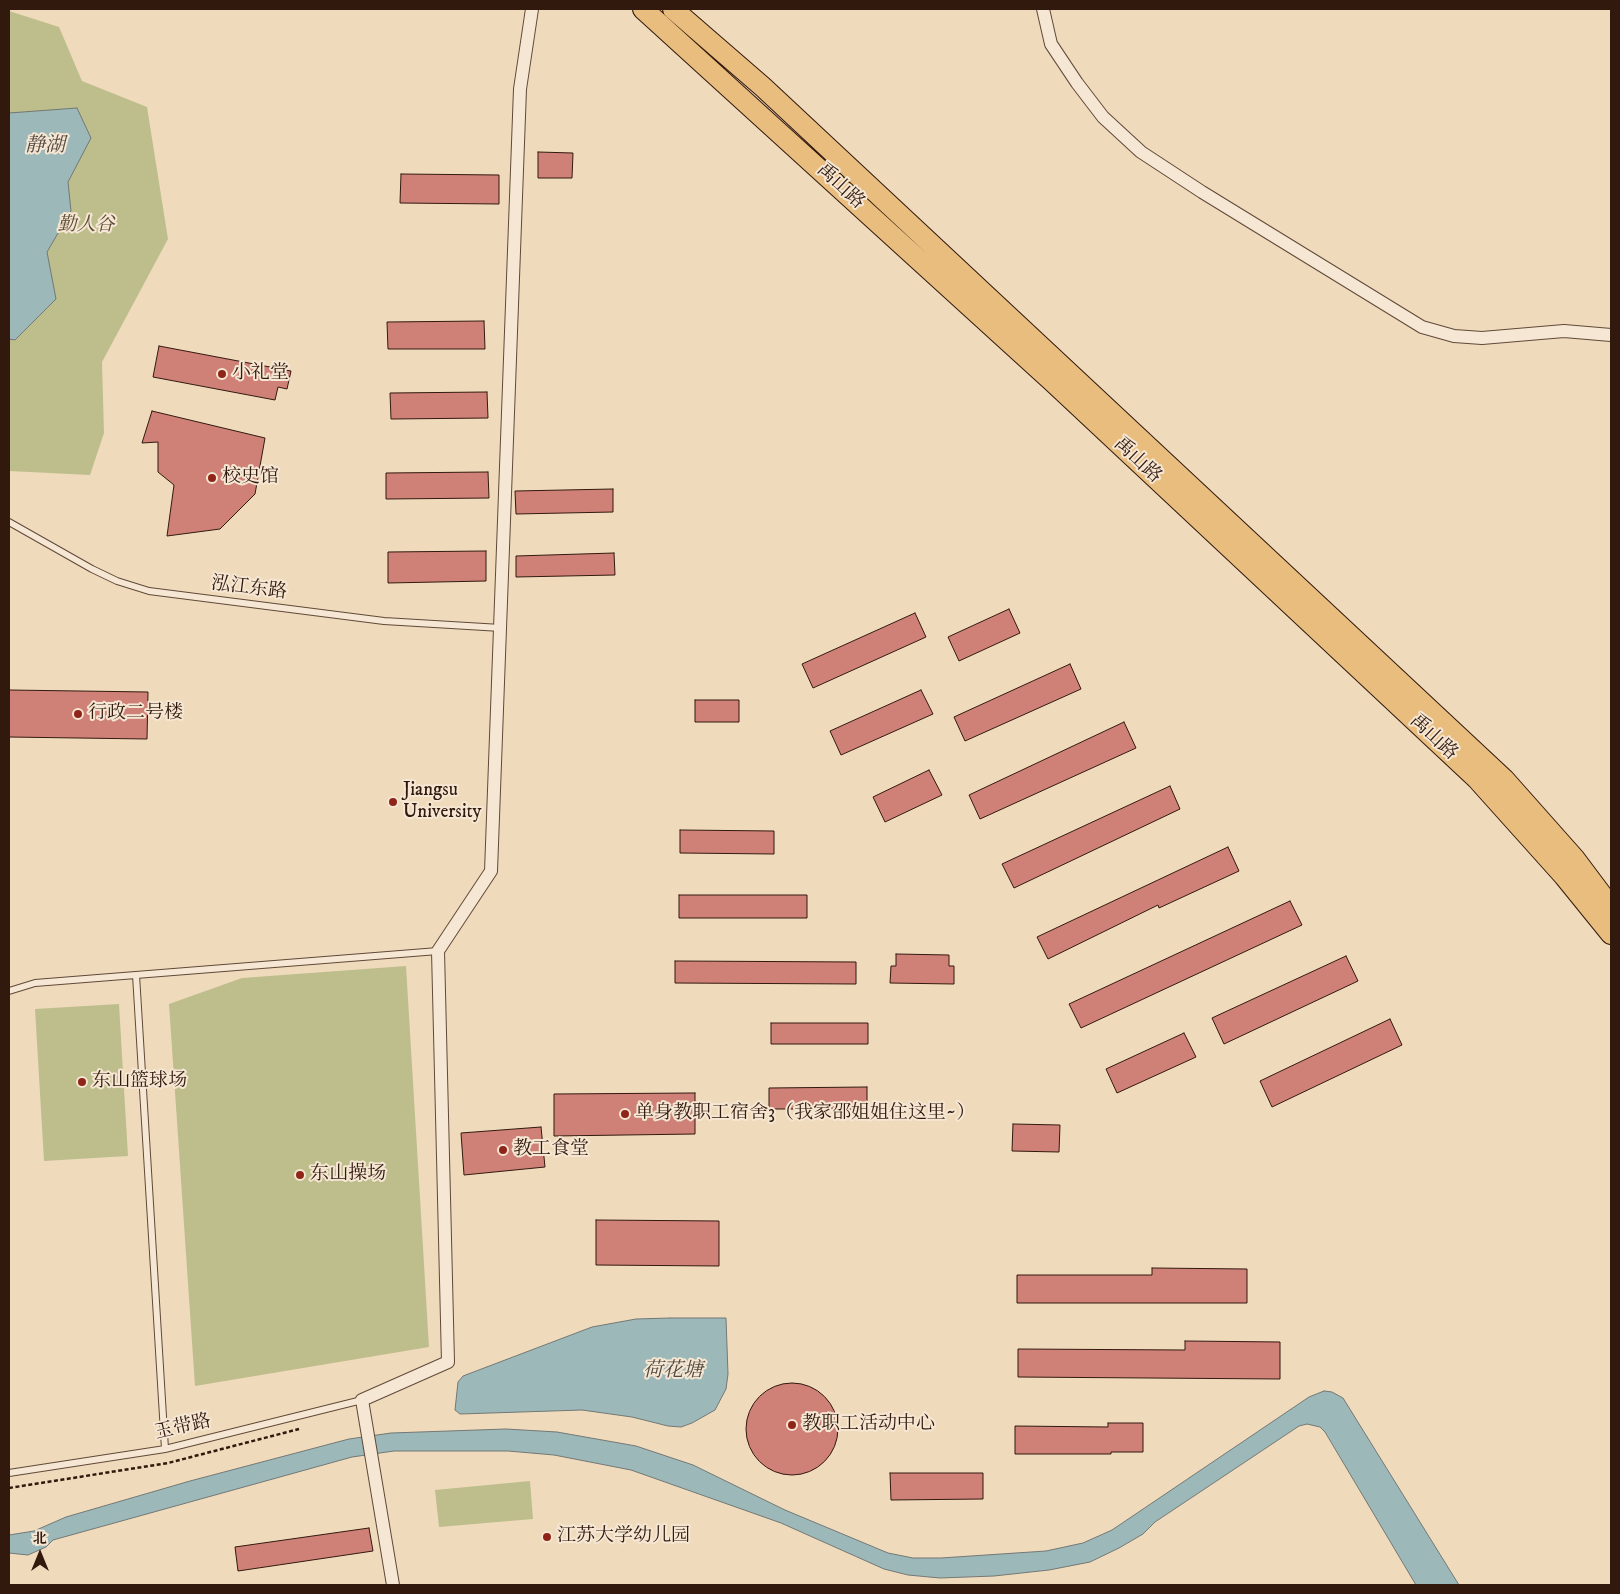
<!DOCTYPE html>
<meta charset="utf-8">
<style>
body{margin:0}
#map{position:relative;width:1620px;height:1594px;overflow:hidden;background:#efdabb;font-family:"IM FELL DW Pica","Noto Serif SC",serif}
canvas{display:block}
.frame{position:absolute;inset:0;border:10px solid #32190e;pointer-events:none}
.north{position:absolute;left:15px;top:1529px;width:50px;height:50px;-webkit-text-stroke:4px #f5e7d3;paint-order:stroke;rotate:0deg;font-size:14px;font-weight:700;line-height:20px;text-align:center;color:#32190e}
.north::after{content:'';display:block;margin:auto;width:18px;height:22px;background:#32190e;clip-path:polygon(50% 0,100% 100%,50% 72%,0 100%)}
</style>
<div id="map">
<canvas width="1620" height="1594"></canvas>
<div class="frame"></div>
<div class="north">北</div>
</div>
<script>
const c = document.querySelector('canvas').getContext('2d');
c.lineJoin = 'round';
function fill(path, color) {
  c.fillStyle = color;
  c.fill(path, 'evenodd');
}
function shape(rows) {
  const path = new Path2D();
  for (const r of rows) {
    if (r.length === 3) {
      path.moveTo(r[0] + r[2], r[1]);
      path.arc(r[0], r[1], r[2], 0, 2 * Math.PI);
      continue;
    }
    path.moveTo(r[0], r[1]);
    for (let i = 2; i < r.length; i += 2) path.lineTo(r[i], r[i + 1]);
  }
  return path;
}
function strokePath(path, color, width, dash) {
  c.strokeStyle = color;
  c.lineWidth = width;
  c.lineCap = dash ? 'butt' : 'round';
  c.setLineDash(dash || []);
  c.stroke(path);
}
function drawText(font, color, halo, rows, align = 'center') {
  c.font = font + ' "IM FELL DW Pica","Noto Serif SC",serif';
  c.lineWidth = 4;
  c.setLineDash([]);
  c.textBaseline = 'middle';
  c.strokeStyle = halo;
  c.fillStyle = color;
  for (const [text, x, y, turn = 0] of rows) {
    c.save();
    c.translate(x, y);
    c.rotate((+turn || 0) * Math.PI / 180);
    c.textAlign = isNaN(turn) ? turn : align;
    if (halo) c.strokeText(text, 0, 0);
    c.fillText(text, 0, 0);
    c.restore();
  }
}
fill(shape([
 [9,11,59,27,82,81,147,107,168,239,102,362,104,433,90,475,9,471],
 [406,966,429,1347,195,1386,169,1004,242,978],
 [119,1004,128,1156,44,1161,35,1009],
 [530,1481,533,1519,439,1527,435,1490]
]), '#bebe8d');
const water = shape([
 [77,108,91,138,68,182,71,211,47,252,56,299,15,340,9,339,9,113,77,108],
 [670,1318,726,1318,728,1374,726,1389,715,1410,692,1423,681,1427,668,1426,632,1417,582,1410,460,1414,455,1410,458,1382,463,1376,592,1327,636,1319,670,1318],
 [1324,1391,1332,1392,1343,1398,1459,1585,1416,1585,1325,1432,1320,1427,1307,1424,1299,1426,1155,1522,1143,1534,1119,1548,1090,1562,1049,1570,994,1576,940,1578,908,1575,884,1569,781,1523,631,1470,554,1455,508,1451,394,1451,352,1457,53,1540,46,1547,28,1555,9,1553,9,1535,34,1531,66,1517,190,1481,349,1439,391,1433,506,1429,557,1432,636,1446,693,1465,785,1510,888,1553,913,1558,941,1558,1046,1551,1083,1543,1112,1530,1309,1397,1324,1391]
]);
fill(water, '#9db8b9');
strokePath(water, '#727875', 1);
const building = shape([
 [538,152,573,153,572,178,538,178,538,152],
 [401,174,499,175,499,204,400,203,401,174],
 [484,321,485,349,388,349,387,322,484,321],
 [159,346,291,371,287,389,278,387,275,400,153,377,159,346],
 [487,392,488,418,391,419,390,393,487,392],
 [152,411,265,438,255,494,220,529,167,536,174,485,158,472,158,442,142,443,152,411],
 [488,472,489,498,386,499,386,473,488,472],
 [613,489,613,512,516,514,515,491,613,489],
 [486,551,486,581,388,583,388,552,486,551],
 [614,553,615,575,516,577,516,556,614,553],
 [1009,609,1020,633,959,661,948,637,1009,609],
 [915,613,926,637,813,688,802,664,915,613],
 [1070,664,1081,689,965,741,954,717,1070,664],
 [9,690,148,692,147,739,9,737,9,690],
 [921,690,933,714,841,755,830,731,921,690],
 [695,700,739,700,739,722,695,722,695,700],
 [1124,722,1136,748,980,819,969,795,1124,722],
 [929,770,942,795,885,822,873,797,929,770],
 [1170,786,1180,809,1014,888,1002,864,1170,786],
 [680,830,774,831,774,854,680,853,680,830],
 [1228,847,1239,871,1159,908,1158,905,1048,959,1037,937,1228,847],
 [679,895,807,895,807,918,679,918,679,895],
 [1290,901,1302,925,1081,1028,1069,1004,1290,901],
 [896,954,949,955,949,966,954,966,954,984,890,983,891,966,896,966,896,954],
 [1346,956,1358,981,1224,1044,1212,1018,1346,956],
 [675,961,856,962,856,984,675,983,675,961],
 [1390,1019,1402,1045,1272,1107,1260,1081,1390,1019],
 [771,1023,868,1023,868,1044,771,1044,771,1023],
 [1184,1033,1196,1057,1117,1093,1106,1069,1184,1033],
 [867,1087,867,1109,769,1109,769,1088,867,1087],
 [695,1093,695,1134,554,1136,554,1094,695,1093],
 [1013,1124,1060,1125,1059,1152,1012,1151,1013,1124],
 [541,1127,545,1167,464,1175,461,1133,541,1127],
 [596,1220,719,1221,719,1266,596,1265,596,1220],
 [1152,1268,1247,1269,1247,1303,1017,1303,1017,1275,1152,1275,1152,1268],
 [1185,1341,1280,1342,1280,1379,1018,1377,1018,1349,1185,1350,1185,1341],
 [792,1429,46],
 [1108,1423,1143,1423,1143,1452,1111,1452,1111,1454,1015,1454,1015,1426,1108,1427,1108,1423],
 [890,1473,983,1473,983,1499,891,1500,890,1473],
 [369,1528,373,1551,238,1571,235,1547,369,1528]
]);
fill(building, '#cf8178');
strokePath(building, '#32190e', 1);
const lane = shape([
 [9,522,92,569,117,581,149,591,384,621,501,628],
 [136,975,165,1449],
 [9,991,35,983,438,951],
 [9,1473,165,1449,362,1400]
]);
const street = shape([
 [1043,9,1051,44,1077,83,1103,117,1141,152,1202,192,1422,327,1454,336,1482,338,1564,331,1611,335],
 [393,1585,362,1400,448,1362,438,951,491,871,520,89,532,9]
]);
const primary = shape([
 [643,9,1053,382,1477,779,1564,876,1611,934],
 [673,9,763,87,1504,779,1575,859,1611,907]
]);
strokePath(lane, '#614939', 8);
strokePath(street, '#614939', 14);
strokePath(primary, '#32190e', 22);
strokePath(shape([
 [9,1488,168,1463,299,1429]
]), '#32190e', 2.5, [4, 2.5]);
strokePath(lane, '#f5e7d3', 6);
strokePath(street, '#f5e7d3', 12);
strokePath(primary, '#e8bd7e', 20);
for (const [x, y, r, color] of [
 [222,374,5,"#8f2418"],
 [212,478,5,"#8f2418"],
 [78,714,5,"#8f2418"],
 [393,802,5,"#8f2418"],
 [82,1082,5,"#8f2418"],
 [625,1114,5,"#8f2418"],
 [503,1150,5,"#8f2418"],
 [300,1175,5,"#8f2418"],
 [792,1425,5,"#8f2418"],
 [547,1537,5,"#8f2418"]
]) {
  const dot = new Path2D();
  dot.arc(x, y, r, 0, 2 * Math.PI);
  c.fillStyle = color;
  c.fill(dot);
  strokePath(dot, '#f5e7d3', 2);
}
drawText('19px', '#32190e', '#f5e7d3', [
 ["禹山路",840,187,43],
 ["禹山路",1137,461,43],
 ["泓江东路",249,589,7],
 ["禹山路",1433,738,43],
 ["玉带路",183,1428,-13]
]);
drawText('italic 19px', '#5c4b34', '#f5e7d3', [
 ["勤人谷",86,226]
]);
drawText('19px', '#32190e', '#f5e7d3', [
 ["小礼堂",232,374],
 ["校史馆",222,478],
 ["行政二号楼",88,714],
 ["Jiangsu",403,791],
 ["University",403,813],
 ["东山篮球场",92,1082],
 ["单身教职工宿舍3（我家邵姐姐住这里~）",635,1114],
 ["教工食堂",513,1150],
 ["东山操场",310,1175],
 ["教职工活动中心",802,1425],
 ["江苏大学幼儿园",557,1537]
], 'left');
drawText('italic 20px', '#524941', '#f5e7d3', [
 ["静湖",45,147],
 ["荷花塘",673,1372]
]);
</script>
